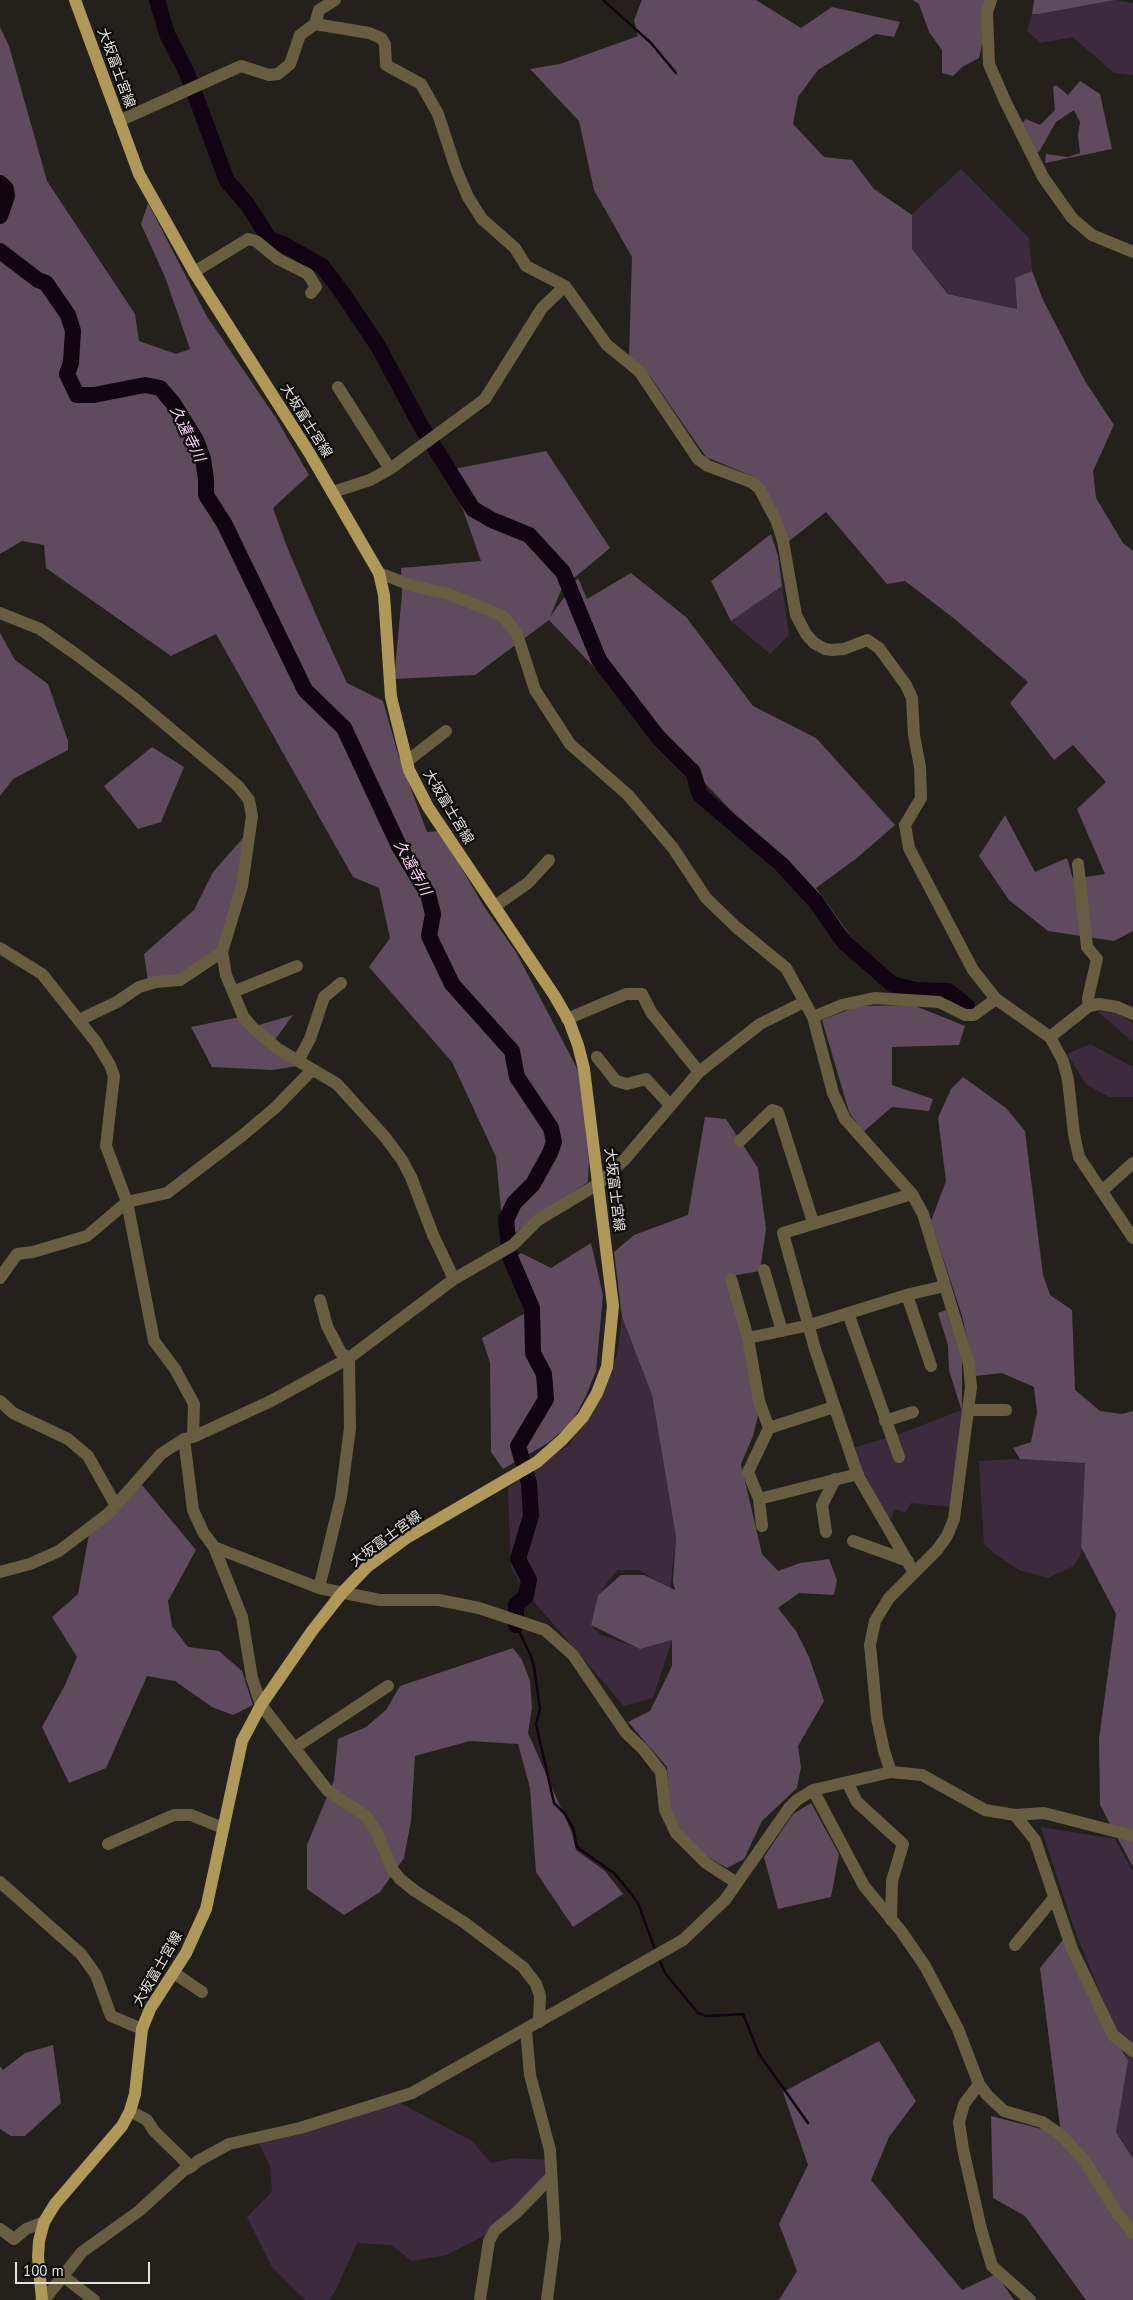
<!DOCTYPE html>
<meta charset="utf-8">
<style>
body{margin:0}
#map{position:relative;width:1133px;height:2300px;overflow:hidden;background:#24211c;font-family:"PT Sans",sans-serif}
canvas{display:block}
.scale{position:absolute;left:15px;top:2262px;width:135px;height:22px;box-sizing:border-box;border:2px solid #e3e2de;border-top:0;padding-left:6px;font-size:15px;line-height:18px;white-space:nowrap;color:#e3e2de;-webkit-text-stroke:4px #0c0b09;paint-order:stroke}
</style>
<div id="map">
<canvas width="1133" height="2300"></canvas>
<div class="scale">100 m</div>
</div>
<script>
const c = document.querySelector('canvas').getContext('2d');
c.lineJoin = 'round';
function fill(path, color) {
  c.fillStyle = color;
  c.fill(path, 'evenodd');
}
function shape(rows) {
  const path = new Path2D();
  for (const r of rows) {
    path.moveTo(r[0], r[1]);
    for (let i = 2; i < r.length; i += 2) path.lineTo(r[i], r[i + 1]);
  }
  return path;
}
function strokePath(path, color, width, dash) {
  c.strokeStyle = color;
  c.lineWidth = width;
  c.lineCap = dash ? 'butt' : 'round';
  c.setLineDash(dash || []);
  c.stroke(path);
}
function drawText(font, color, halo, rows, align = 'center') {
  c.font = font + ' "PT Sans","Noto Sans JP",sans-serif';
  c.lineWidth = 4.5;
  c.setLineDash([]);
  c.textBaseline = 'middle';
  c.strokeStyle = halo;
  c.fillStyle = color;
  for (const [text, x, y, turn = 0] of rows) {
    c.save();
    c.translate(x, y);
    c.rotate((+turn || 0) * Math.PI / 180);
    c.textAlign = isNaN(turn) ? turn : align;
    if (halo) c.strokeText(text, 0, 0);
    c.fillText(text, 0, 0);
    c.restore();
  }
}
fill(shape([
 [1114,0,1133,3,1133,75,1114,73,1073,37,1041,43,1027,31,1032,14],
 [961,169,1029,238,1032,271,1015,278,1017,309,949,294,912,249,912,214],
 [782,586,789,635,770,654,731,621],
 [1097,1011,1117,1013,1133,1023,1133,1042],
 [1090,1044,1133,1067,1133,1097,1109,1097,1086,1084,1067,1054],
 [622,1317,652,1395,676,1537,670,1589,639,1570,617,1570,598,1595,591,1625,601,1635,636,1647,672,1640,653,1698,624,1706,523,1589,511,1567,508,1488,570,1444,600,1397,617,1355],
 [962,1410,952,1507,911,1503,905,1513,895,1509,891,1518,888,1519,861,1480,852,1448,894,1436],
 [1015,1459,1085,1462,1081,1554,1074,1566,1048,1578,1019,1570,995,1554,984,1544,979,1461],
 [1041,1827,1115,1839,1133,1872,1133,2156,1116,2132,1126,2057,1074,1928],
 [400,2103,472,2141,491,2163,515,2158,550,2160,551,2177,495,2230,447,2255,412,2261,391,2245,357,2243,336,2290,329,2300,305,2300,272,2267,247,2217,272,2192,270,2166,256,2138]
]), '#3d2a3d');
fill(shape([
 [642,0,756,0,801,28,832,7,900,22,894,37,876,34,818,70,798,97,793,124,824,157,852,160,874,189,912,215,912,249,948,294,1017,309,1015,278,1032,271,1043,300,1085,381,1114,425,1093,471,1096,498,1123,543,1133,551,1133,931,1114,941,1048,931,1009,900,979,856,1005,815,1035,872,1067,858,1073,879,1105,874,1077,809,1106,782,1073,745,1054,760,1010,703,1028,682,956,620,905,581,887,584,826,512,788,542,754,477,706,457,650,376,629,356,632,257,594,190,579,121,530,69,560,64,638,36,634,20],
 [913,0,992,0,979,58,962,67,953,76,942,73,942,50,929,32,919,4],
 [1034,0,1115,0,1038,14,1032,14],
 [0,27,9,46,47,181,135,314,139,341,176,354,190,349,165,277,141,224,148,203,206,315,276,418,309,475,273,508,287,547,319,622,347,683,383,701,398,754,427,832,440,831,483,905,516,952,579,1072,589,1161,588,1182,525,1225,504,1243,496,1157,452,1062,369,967,390,938,379,888,353,877,216,634,171,656,46,568,44,545,22,541,0,554],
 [1080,81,1100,94,1112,149,1045,163,1046,154,1068,157,1080,153,1078,135,1080,122,1074,110,1056,122,1039,152,1035,153,1019,126,1026,119,1040,125,1055,110,1053,87,1056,85,1068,95],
 [546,451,610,548,562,588,550,617,578,578,587,599,631,573,686,617,753,706,816,738,895,825,857,858,816,888,850,935,549,620,475,675,394,679,402,594,401,568,481,561,449,470],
 [771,534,778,556,782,586,731,621,711,581],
 [0,633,15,660,48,684,68,741,68,750,13,779,0,796],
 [152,747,184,767,161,822,138,829,104,786],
 [243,838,242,886,223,950,180,980,148,981,144,954,194,910,213,872],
 [913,1005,965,1026,959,1045,892,1047,892,1085,933,1099,929,1111,892,1107,863,1132,849,1112,822,1020,858,1006],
 [293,1015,272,1044,303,1065,273,1070,212,1067,191,1027,240,1017,252,1027],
 [963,1077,1006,1108,1025,1131,1043,1275,1050,1295,1072,1310,1075,1390,1100,1411,1122,1414,1133,1411,1133,1867,1100,1805,1099,1739,1116,1614,1081,1547,1085,1463,1020,1459,1013,1448,1031,1442,1037,1412,1034,1387,1002,1373,976,1376,962,1316,931,1221,946,1181,938,1118,951,1089],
 [705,1117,726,1119,758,1168,766,1229,760,1271,731,1276,759,1412,753,1436,741,1464,762,1554,778,1571,800,1563,829,1559,837,1580,834,1595,799,1593,778,1608,796,1631,809,1657,824,1701,798,1746,801,1767,797,1788,762,1821,744,1859,727,1868,708,1857,688,1840,670,1813,667,1767,628,1722,650,1711,672,1666,672,1640,640,1649,591,1625,598,1595,621,1575,644,1575,675,1590,673,1582,676,1537,652,1395,622,1317,614,1252,634,1235,688,1215],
 [591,1243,603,1295,596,1371,585,1398,572,1422,548,1443,503,1469,491,1452,490,1363,482,1338,527,1312,506,1266,521,1253,551,1268],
 [946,1310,962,1360,962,1412,949,1370,948,1345,938,1313],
 [142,1485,196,1550,168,1601,172,1626,188,1647,219,1651,242,1671,253,1705,233,1715,212,1707,175,1681,147,1676,106,1768,69,1783,42,1727,65,1685,77,1657,52,1617,78,1594,90,1529],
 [513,1648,522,1660,530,1681,532,1708,528,1733,572,1833,576,1850,605,1871,623,1894,573,1927,536,1872,530,1788,518,1744,470,1741,415,1756,411,1821,404,1858,380,1892,344,1915,307,1889,307,1845,334,1780,338,1739,366,1727,386,1710,400,1686],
 [811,1803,839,1854,831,1897,778,1909,764,1857,793,1814],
 [1066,1936,1113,2035,1128,2061,1116,2132,1133,2158,1133,2300,1086,2300,1025,2216,993,2198,991,2116,1061,2134,1040,1968],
 [879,2041,916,2101,889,2137,871,2180,962,2290,996,2274,1014,2300,779,2300,797,2271,779,2224,808,2165,783,2092],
 [53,2045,61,2103,25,2136,11,2136,0,2129,0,2066,3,2070,25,2053]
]), '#5f4a5e');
strokePath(shape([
 [603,0,651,43,676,73],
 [516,1625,530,1654,534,1666,540,1709,536,1724,554,1803,565,1814,573,1828,577,1847,615,1874,629,1891,638,1903,656,1952],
 [659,1959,665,1973,698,2013,706,2016,743,2014,759,2054,808,2123]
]), '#110311', 2.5);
strokePath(shape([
 [157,0,167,34,187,73,227,181,247,204,270,240,283,244,322,266,341,291,378,346,421,426,473,509,492,520,529,535,563,572,599,660,658,737,693,772,700,795,781,864,816,902,844,942,892,984,916,990,948,991,967,1006],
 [0,183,6,189,7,196,0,216],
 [0,251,38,280,46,283,68,315,73,331,71,363,67,374,77,395,94,395,145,385,160,388,173,403,196,440,203,459,206,479,206,495,224,523,305,690,344,728,399,846,428,894,433,914,429,936,452,984,512,1051,517,1077,551,1128,554,1142,550,1153,533,1184,514,1203,506,1220,510,1257,532,1308,533,1353,544,1374,546,1399,518,1446,529,1483,531,1516,518,1559,529,1580,526,1596,516,1605,516,1625]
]), '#110311', 16);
strokePath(shape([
 [991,0,987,12,989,64,1005,101,1043,177,1072,218,1092,235,1133,252],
 [315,24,319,10,335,0],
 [119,121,241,66,269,75,278,74,290,64,300,35,315,24,369,33,381,38,385,44,386,65,421,84,438,114,456,169,468,197,482,219,515,248,526,266,565,286,607,345,639,371,698,459,708,466,751,482,759,488,777,522,783,541,796,615,806,634,814,643,825,649,832,650,844,649,867,640,879,648,906,685,912,698,914,735,920,767,921,798,905,825,909,848,973,970,996,999,1050,1037,1063,1061,1068,1080,1074,1134,1079,1157,1133,1238],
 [194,272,248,239,256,241,278,259,308,274,316,287,311,293],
 [338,387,390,469],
 [333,492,370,480,390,469,485,399,542,308,565,286],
 [379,573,413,586,449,594,503,616,517,634,535,690,570,744,628,795,673,848,706,898,736,927,786,968,813,1017,833,1093,845,1119,912,1194,923,1214,969,1364,971,1387,954,1519,947,1536,937,1550,889,1598,875,1621,870,1645,877,1718,884,1751,891,1772],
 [0,613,40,629,77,655,134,698,222,772,238,786,249,800,252,816,242,886,222,952,226,975,243,1016,252,1027,278,1049,337,1084,385,1137,402,1160,411,1177,433,1235,454,1279],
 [406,762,446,731],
 [1078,864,1087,947,1097,959,1088,998,1089,1006],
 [495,906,528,883,549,860],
 [0,948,42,974,96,1042,110,1065,114,1076,106,1146,127,1202,154,1341,175,1369,194,1404,193,1437],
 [233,992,297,966],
 [813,1017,842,1005,874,998,939,1002,965,1015,974,1015,996,999],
 [567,1019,626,994,642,994,651,1012,699,1072],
 [79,1020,117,1002,139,987,156,982,180,980,222,952],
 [1050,1037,1089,1006,1099,1004,1117,1007,1133,1014],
 [597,1057,616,1081,627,1084,646,1079,670,1105],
 [298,1061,310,1039,324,997,341,983],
 [740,1141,772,1110,778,1112,813,1222],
 [1102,1191,1133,1163],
 [912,1194,783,1233,815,1349,858,1476,913,1571],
 [764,1270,782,1331],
 [0,1278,17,1254,33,1252,87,1236,127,1202,167,1193,243,1135,276,1107,312,1070],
 [731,1279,748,1338,759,1401,769,1428,748,1472,759,1499,762,1526],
 [907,1295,931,1366],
 [320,1300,327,1326,341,1353,349,1358],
 [848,1313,899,1457],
 [748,1338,810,1325,910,1294,945,1286],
 [0,1401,13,1413,68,1439,88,1456,115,1504],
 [968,1410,1006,1410],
 [885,1421,913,1412],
 [769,1428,834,1407],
 [184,1439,193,1510,203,1532,214,1547,242,1617,252,1678,261,1705,328,1791,366,1816,376,1831,393,1870,400,1879,415,1891,465,1923,523,1967,536,1984,540,1996,539,2022],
 [759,1499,858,1474],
 [826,1532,822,1505,835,1479],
 [853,1541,908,1561],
 [214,1547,319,1588,380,1600,439,1600,479,1608,545,1630,573,1655,626,1733,643,1749,661,1772,665,1810,676,1833,706,1863,737,1883],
 [0,1572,30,1564,59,1551,109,1513,161,1454,184,1439,193,1437,271,1401,349,1358,454,1279,513,1245,538,1220,598,1184,625,1159,699,1072,760,1024,804,1002],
 [319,1588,341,1497,350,1428,349,1358],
 [294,1748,388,1686],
 [847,1782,857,1802,903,1844,892,1881,891,1920],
 [813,1790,864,1886,901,1931,925,1966,958,2029,979,2084,987,2095,1004,2111,1042,2122,1061,2135,1084,2160,1118,2214,1133,2233],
 [1015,1815,1035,1840,1072,1949,1113,2035,1133,2051],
 [108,1844,174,1815,191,1815,223,1828],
 [0,1882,81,1954,96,1975,111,2016,142,2029],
 [1015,1945,1053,1899],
 [174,1973,202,1992],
 [526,2030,530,2075,550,2150,555,2238,547,2300],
 [979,2084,964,2104,959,2122,963,2149,981,2229,992,2266,1030,2300],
 [130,2111,147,2120,154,2131,191,2167],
 [0,2229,14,2239,26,2229,44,2222],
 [64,2277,94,2300],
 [44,2300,82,2252,139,2211,184,2170,191,2167,198,2161,229,2144,300,2128,412,2093,683,1940,725,1900,789,1808,797,1800,813,1790,891,1772,922,1775,985,1810,1015,1815,1044,1813,1133,1836],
 [480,2300,489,2241,495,2230,516,2213,551,2177]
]), '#685d40', 12);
strokePath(shape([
 [42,2300,38,2257,39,2241,44,2222,55,2204,122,2126,130,2111,135,2094,142,2029,150,2009,186,1953,206,1909,242,1741,261,1705,312,1631,342,1593,367,1567,408,1537,537,1462,562,1440,583,1417,597,1393,607,1367,613,1306,584,1069,578,1045,569,1021,554,995,428,807,409,770,391,697,384,595,379,573,310,454,194,272,139,174,75,0]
]), '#b09859', 12);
drawText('14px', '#e3e2de', '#0c0b09', [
 ["大坂富士宮線",116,68,70],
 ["大坂富士宮線",306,421,58],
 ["大坂富士宮線",448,807,59],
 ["大坂富士宮線",614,1190,83],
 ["大坂富士宮線",386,1539,-36],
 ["大坂富士宮線",158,1969,-60]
]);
drawText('italic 15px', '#fcd1fa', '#0c0b09', [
 ["久遠寺川",187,434,64],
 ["久遠寺川",412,868,61]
]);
</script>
